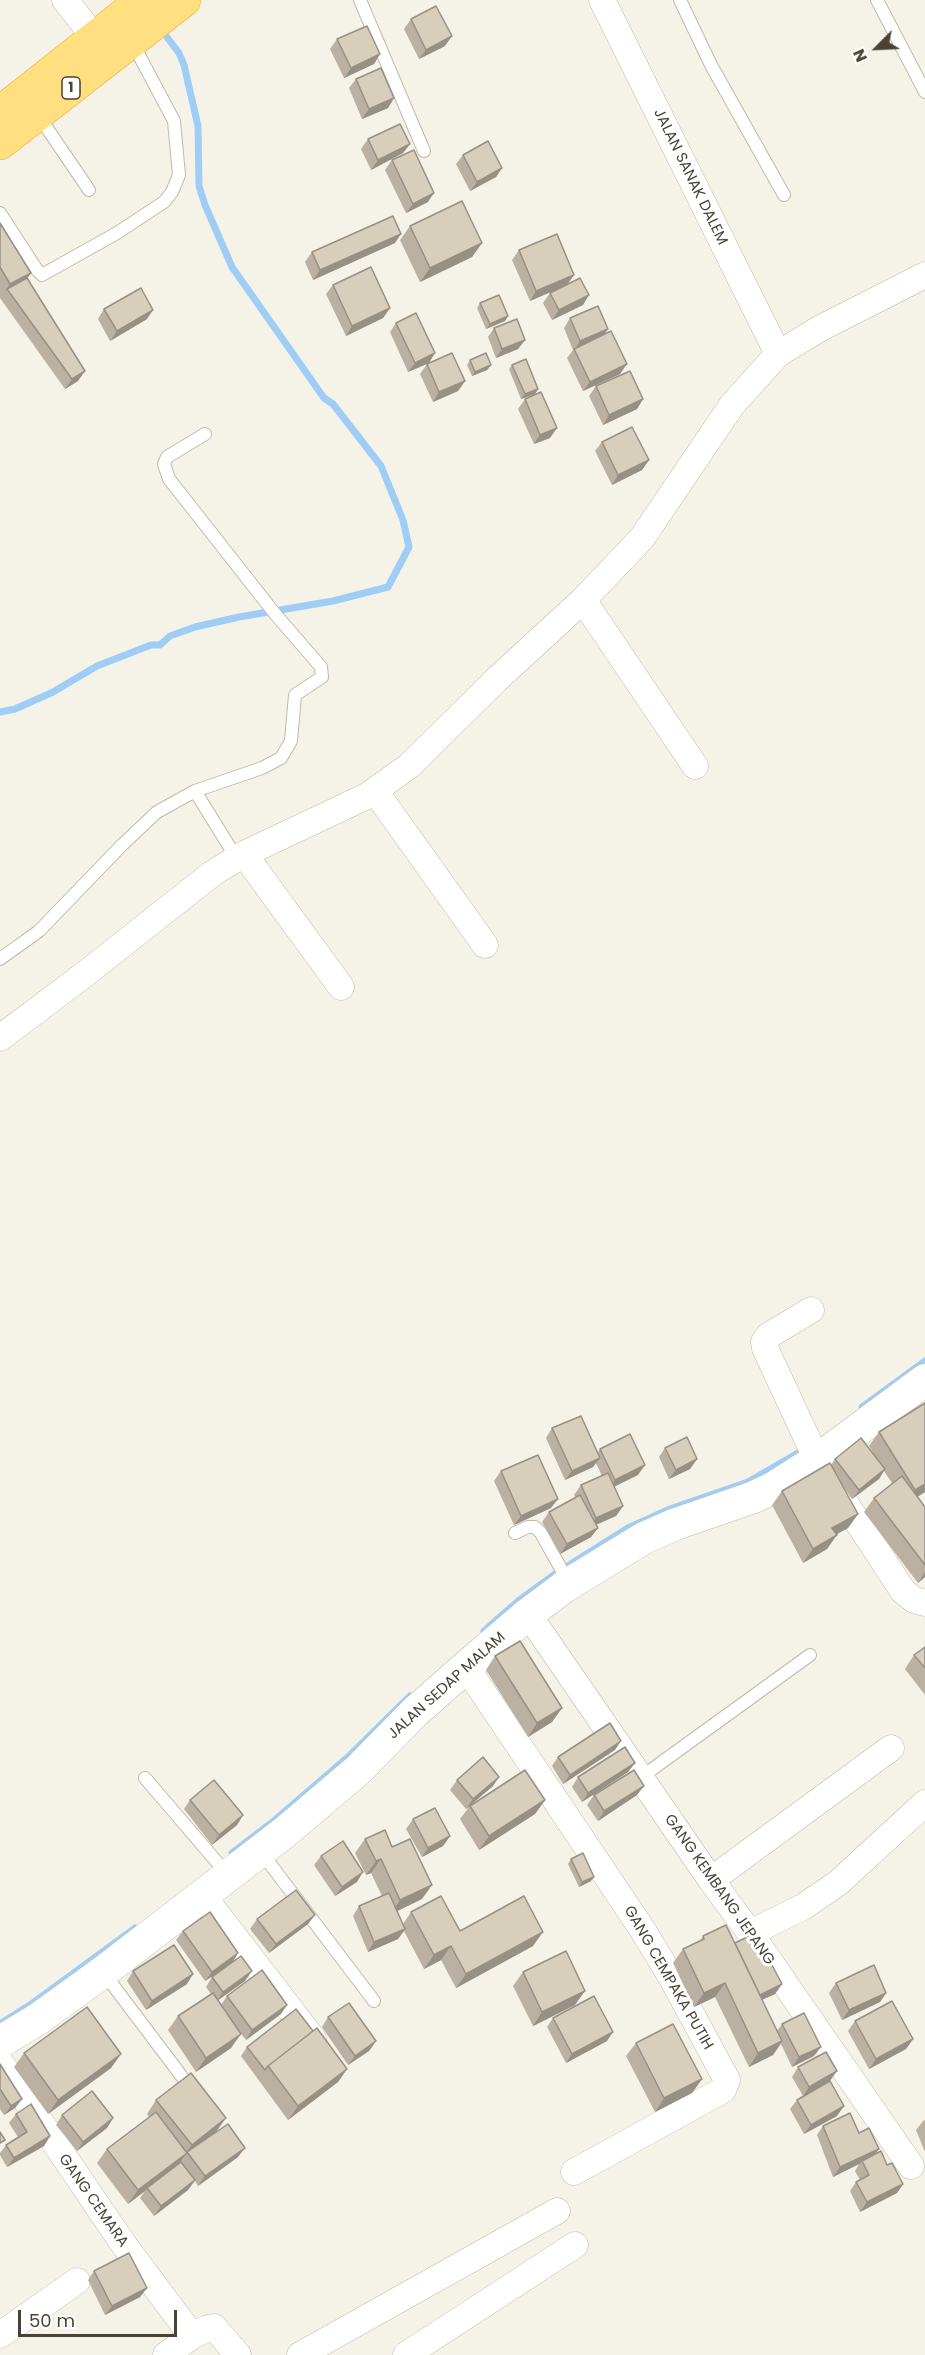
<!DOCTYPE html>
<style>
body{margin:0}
#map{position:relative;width:925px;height:2355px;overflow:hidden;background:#f5f2e7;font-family:Poppins,sans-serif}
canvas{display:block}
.north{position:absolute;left:847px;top:18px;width:60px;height:60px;-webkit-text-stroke:4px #fff;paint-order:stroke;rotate:246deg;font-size:16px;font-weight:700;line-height:24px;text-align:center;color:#494235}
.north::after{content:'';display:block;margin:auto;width:21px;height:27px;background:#494235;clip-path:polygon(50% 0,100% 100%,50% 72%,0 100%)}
.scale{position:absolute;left:18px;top:2310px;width:159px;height:27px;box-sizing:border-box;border:3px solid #494235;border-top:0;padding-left:8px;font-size:18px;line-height:21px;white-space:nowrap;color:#494235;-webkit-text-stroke:4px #fff;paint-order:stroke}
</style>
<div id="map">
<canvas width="925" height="2355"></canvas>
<div class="north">N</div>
<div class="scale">50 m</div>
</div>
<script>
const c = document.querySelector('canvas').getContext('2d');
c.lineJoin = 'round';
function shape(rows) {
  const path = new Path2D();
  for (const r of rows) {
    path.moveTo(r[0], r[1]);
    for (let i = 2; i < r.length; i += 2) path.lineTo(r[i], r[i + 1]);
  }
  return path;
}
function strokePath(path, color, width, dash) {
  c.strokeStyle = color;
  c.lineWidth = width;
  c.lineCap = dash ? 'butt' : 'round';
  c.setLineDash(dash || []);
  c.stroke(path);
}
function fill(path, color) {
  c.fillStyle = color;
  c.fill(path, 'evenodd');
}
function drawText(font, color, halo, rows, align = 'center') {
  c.font = font + ' Poppins,sans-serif';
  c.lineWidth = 6;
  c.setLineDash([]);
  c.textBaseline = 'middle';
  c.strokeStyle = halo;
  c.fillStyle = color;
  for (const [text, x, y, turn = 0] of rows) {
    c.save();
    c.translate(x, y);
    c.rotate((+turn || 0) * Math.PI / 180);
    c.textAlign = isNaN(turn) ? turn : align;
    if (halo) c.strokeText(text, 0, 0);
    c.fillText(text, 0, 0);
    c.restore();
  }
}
strokePath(shape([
 [0,712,15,709,53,692,97,666,151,645,160,645,170,636,195,627,239,617,333,601,388,587,409,547,403,520,381,466,333,404,324,398,232,267,205,205,199,186,198,126,184,65,179,53,160,28],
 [862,1407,925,1361],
 [484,1631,518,1601,555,1574,628,1528,670,1509,748,1482,805,1449],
 [232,1853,275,1820,347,1758,410,1696],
 [0,2024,30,2005,135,1928]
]), '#9fcdf6', 7);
const service = shape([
 [360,0,424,151],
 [680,0,711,65,784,195],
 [877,0,925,92],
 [38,115,89,190],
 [0,213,37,270,42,275,117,233,164,202,172,192,179,175,174,121,132,42],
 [195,791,237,859],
 [0,959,39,931,122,845,157,812,195,791,262,768,281,758,291,741,295,695,322,677,321,667,276,615,169,479,164,464,167,457,205,434],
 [515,1533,528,1527,535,1527,541,1533,569,1583],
 [145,1778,228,1875],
 [640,1778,810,1655],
 [261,1852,374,2001],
 [103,1972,192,2090]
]);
const minor = shape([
 [65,0,95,38],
 [602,0,778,354],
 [583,600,695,766],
 [375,791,485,945],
 [244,854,341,987],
 [0,1038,85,974,213,873,244,854,367,796,409,766,496,680,583,600,642,538,732,405,778,354,819,329,925,275],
 [811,1310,768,1336,764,1342,765,1348,817,1460,903,1591,914,1600,925,1603],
 [528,1614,711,1880,750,1933,911,2166],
 [466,1667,644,1932,673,1980,727,2080,723,2090,574,2172],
 [711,1880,891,1748],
 [203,1896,313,2039],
 [750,1933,803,1907,838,1883,925,1803],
 [0,2062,122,2242,192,2336],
 [0,2335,77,2281],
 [166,2355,192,2336,208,2328,214,2327,238,2355],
 [300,2355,557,2211],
 [406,2355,575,2245]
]);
const tertiary = shape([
 [0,2042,38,2019,103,1972,285,1832,358,1770,416,1711,466,1667,528,1614,564,1587,644,1538,676,1524,754,1497,773,1488,817,1460,925,1380]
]);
const trunk = shape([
 [0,113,143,0],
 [0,143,184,0]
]);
strokePath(service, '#c1baa9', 14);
strokePath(minor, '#c1baa9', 27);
strokePath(tertiary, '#c1baa9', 33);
strokePath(trunk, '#eab02c', 34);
strokePath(service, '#fff', 12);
strokePath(minor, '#fff', 26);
strokePath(tertiary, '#fff', 32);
strokePath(trunk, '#ffdf7f', 33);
fill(shape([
 [411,19,445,46,419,59,404,29],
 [337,39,380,54,374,64,344,78,330,49],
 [356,79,394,98,388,108,362,119,349,88],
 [368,139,410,144,403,153,371,170,361,149],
 [463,155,502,168,496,177,470,191,456,164],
 [392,160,428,202,406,213,385,170],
 [0,223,31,273,27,278,78,381,65,389,0,298],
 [410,226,482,243,472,257,420,282,400,240],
 [395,243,313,280,305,262,312,252],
 [519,250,567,285,583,305,552,320,543,303,550,293,566,285,530,301,512,260],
 [333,285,390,308,383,318,346,336,326,294],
 [480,303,508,316,505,321,486,329,477,308],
 [104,309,147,319,110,341,98,319],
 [570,318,608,329,604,335,620,374,583,391,567,358,573,350,564,328],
 [396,323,429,363,408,372,390,332],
 [494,328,525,340,518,349,496,358,488,337],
 [470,360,491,365,487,370,472,376,467,365],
 [427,364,465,381,458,391,433,402,420,374],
 [512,365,538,389,535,394,521,399,509,369],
 [596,386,643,399,637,409,603,425,589,396],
 [525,399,550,438,534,444,518,409],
 [602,442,649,460,642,470,612,485,595,451],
 [925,1403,925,1492,917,1497,925,1507,925,1577,918,1583,864,1512,874,1498,892,1483,884,1471,879,1479,852,1499,844,1488,858,1514,848,1528,836,1534,827,1549,803,1563,772,1505,782,1491,831,1465,835,1459,876,1457,869,1446,879,1432],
 [552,1428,598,1452,600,1449,638,1475,614,1487,623,1506,616,1516,596,1524,598,1528,591,1537,560,1554,542,1522,549,1512,576,1498,574,1495,581,1485,602,1476,596,1463,593,1467,565,1480,546,1438],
 [665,1448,697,1459,690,1469,669,1479,659,1457],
 [501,1471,551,1508,514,1525,494,1481],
 [925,1647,925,1695,905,1669,914,1655],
 [495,1656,562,1708,552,1722,528,1737,486,1670],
 [615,1750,563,1784,552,1766,558,1757],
 [635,1763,628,1772,582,1802,572,1787,578,1777],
 [457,1780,493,1786,472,1804,545,1800,535,1814,479,1850,460,1819,469,1807,466,1809,450,1790],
 [594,1795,637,1795,598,1821,587,1805],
 [190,1800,243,1815,237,1825,212,1845,184,1809],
 [413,1819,450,1836,443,1846,422,1857,406,1829],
 [365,1839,392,1847,422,1899,397,1911,403,1924,411,1912,460,1931,533,1946,456,1988,441,1960,424,1969,404,1931,398,1939,368,1952,353,1916,359,1906,382,1896,371,1873,366,1875,355,1853],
 [321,1856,357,1882,335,1896,314,1865],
 [571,1859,591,1881,579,1887,568,1864],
 [315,1915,308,1924,269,1953,250,1929,257,1919],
 [183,1931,238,1953,232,1963,205,1981,176,1940],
 [703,1936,735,1943,782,1984,775,1994,762,2000,777,2031,782,2024,814,2056,792,2067,781,2044,773,2055,749,2067,715,1997,694,2007,673,1963,683,1949,700,1941],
 [133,1971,187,1984,146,2010,127,1981],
 [523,1972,575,2005,533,2026,513,1986],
 [212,1977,245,1981,218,2000,221,2005,227,1996,281,2014,246,2040,240,2032,231,2048,196,2072,168,2030,178,2016,211,1994,206,1987],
 [836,1983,886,1993,880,2002,842,2020,829,1993],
 [328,2017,376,2041,369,2051,348,2065,322,2027],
 [553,2018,607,2041,566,2063,547,2027],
 [855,2021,913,2039,906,2049,869,2069,848,2031],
 [313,2031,347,2069,338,2082,288,2120,241,2056,247,2047],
 [636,2043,702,2079,692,2093,655,2112,626,2056],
 [24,2053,121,2054,111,2068,48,2114,14,2067],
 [0,2064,22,2099,15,2108,4,2115,0,2109],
 [798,2067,830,2081,837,2116,804,2134,790,2109,797,2100,803,2096,792,2077],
 [156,2100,238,2157,198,2186,195,2181,188,2190,154,2216,140,2198,145,2191,128,2204,97,2163,107,2149,149,2117,147,2114],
 [16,2114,50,2136,44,2146,7,2167,0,2155,0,2153,6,2145,18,2137,9,2123],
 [62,2115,113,2118,107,2128,77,2151,56,2125],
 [925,2120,925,2152,916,2130,923,2121],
 [823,2126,859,2133,876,2154,887,2165,903,2184,897,2193,860,2212,850,2191,856,2182,860,2180,855,2171,859,2164,833,2177,817,2135],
 [94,2271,147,2288,140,2297,105,2315,88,2280]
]), '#bab1a2');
fill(shape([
 [452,36,445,46,419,59,426,50],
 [380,54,374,64,344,78,351,68],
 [394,98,388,108,362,119,369,109],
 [410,144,403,153,371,170,378,160],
 [502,168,496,177,470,191,477,182],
 [434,193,428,202,406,213,413,204],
 [401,234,395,243,313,280,320,270],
 [482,243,472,257,420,282,430,268],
 [31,273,21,287,7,289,0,298,10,284],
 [574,275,567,285,530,301,536,291],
 [589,295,583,305,552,320,559,310],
 [390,308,383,318,346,336,352,326],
 [153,310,147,319,110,341,117,331],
 [508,316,505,321,486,329,490,324],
 [608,329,601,338,574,351,580,341],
 [525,340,518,349,496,358,502,349],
 [435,353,429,363,408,372,415,363],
 [627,364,620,374,583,391,590,382],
 [491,365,487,370,472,376,475,372],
 [85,371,78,381,65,389,72,379],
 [465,381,458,391,433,402,439,392],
 [538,389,535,394,521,399,525,394],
 [643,399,637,409,603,425,609,415],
 [557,428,550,438,534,444,540,435],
 [649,460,642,470,612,485,618,475],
 [600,1458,593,1467,565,1480,572,1471],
 [697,1459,690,1469,669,1479,676,1470],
 [645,1465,638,1475,609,1489,615,1480],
 [885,1469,879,1479,852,1499,859,1490],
 [925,1484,925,1492,906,1504,915,1490],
 [558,1499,551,1508,514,1525,521,1516],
 [623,1506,616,1516,589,1528,596,1518],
 [858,1514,848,1528,823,1542,832,1528],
 [598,1528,591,1537,560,1554,567,1544],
 [837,1535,827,1549,803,1563,813,1549],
 [925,1572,925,1577,918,1583],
 [562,1708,552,1722,528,1737,537,1723],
 [621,1741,615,1750,563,1784,570,1775],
 [635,1763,628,1772,582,1802,588,1793],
 [499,1777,493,1786,466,1809,473,1799],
 [644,1786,637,1795,598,1821,604,1811],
 [545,1800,535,1814,479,1850,489,1836],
 [243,1815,237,1825,212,1845,219,1835],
 [450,1836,443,1846,422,1857,428,1848],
 [381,1859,371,1873,366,1875,376,1861],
 [363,1872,357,1882,335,1896,342,1887],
 [594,1877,591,1881,579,1887,582,1882],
 [432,1885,422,1899,391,1914,400,1900],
 [315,1915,308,1924,269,1953,276,1944],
 [405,1929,398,1939,368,1952,374,1942],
 [543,1932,533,1946,456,1988,466,1974],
 [451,1946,441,1960,424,1969,434,1955],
 [238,1953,232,1963,205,1981,212,1972],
 [252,1971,245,1981,217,2001,223,1992],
 [193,1974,187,1984,146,2010,152,2001],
 [725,1983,715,1997,694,2007,704,1993],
 [782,1984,775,1994,750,2005,757,1996],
 [585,1991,575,2005,533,2026,542,2012],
 [886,1993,880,2002,842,2020,849,2010],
 [287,2005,281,2014,246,2040,252,2030],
 [613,2032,607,2041,566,2063,572,2054],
 [241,2034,231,2048,196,2072,206,2058],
 [913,2039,906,2049,869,2069,876,2059],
 [376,2041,369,2051,348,2065,355,2056],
 [782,2041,773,2055,749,2067,758,2053],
 [821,2047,814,2056,792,2067,799,2057],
 [121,2054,111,2068,48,2114,58,2100],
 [347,2069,338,2082,288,2120,298,2106],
 [837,2071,830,2081,803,2096,809,2087],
 [702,2079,692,2093,655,2112,664,2098],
 [22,2099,15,2108,4,2115,11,2106],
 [844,2106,837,2116,804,2134,811,2125],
 [113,2118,107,2128,77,2151,83,2142],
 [226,2118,216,2132,187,2152,177,2167,147,2188,145,2191,128,2204,138,2190,185,2154,192,2145],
 [50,2136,44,2146,7,2167,14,2158],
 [245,2148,238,2157,198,2186,205,2176],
 [879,2149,872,2158,862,2161,859,2164,833,2177,840,2167],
 [195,2180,188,2190,154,2216,161,2206],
 [903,2184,897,2193,860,2212,867,2202],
 [147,2288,140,2297,105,2315,112,2306]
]), '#979084');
const building = shape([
 [436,6,452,36,426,50,411,19,436,6],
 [367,26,380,54,351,68,337,39,367,26],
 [381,68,394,98,369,109,356,79,381,68],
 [400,124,410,144,378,160,368,139,400,124],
 [488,141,502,168,477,182,463,155,488,141],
 [414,150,434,193,413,204,392,160,414,150],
 [462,201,482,243,430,268,410,226,462,201],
 [393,216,401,234,320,270,312,252,393,216],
 [0,223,31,273,10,284,0,267,0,223],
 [557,234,574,275,536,291,519,250,557,234],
 [371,267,390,308,352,326,333,285,371,267],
 [27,278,85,371,72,379,7,289,27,278],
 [580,278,589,295,559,310,550,293,580,278],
 [141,288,153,310,117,331,104,309,141,288],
 [499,295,508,316,490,324,480,303,499,295],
 [598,306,608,329,580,341,570,318,598,306],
 [416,313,435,353,415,363,396,323,416,313],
 [517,319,525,340,502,349,494,328,517,319],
 [611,331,627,364,590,382,574,349,611,331],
 [452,353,465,381,439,392,427,364,452,353],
 [486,353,491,365,475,372,470,360,486,353],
 [526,359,538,389,525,394,512,365,526,359],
 [630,371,643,399,609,415,596,386,630,371],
 [541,392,557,428,540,435,525,399,541,392],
 [632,427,649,460,618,475,602,442,632,427],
 [925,1403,925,1484,915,1490,879,1432,925,1403],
 [581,1416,600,1458,572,1471,552,1428,581,1416],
 [630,1434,645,1465,615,1480,600,1449,630,1434],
 [687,1437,697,1459,676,1470,665,1448,687,1437],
 [861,1438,885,1469,859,1490,835,1459,861,1438],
 [538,1455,558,1499,521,1516,501,1471,538,1455],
 [830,1463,858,1514,832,1528,837,1535,813,1549,782,1491,830,1463],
 [608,1473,623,1506,596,1518,581,1485,608,1473],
 [902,1476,925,1507,925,1565,874,1498,902,1476],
 [580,1495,598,1528,567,1544,549,1512,580,1495],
 [520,1641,562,1708,537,1723,495,1656,520,1641],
 [925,1647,925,1668,914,1655,925,1647],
 [610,1723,621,1741,570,1775,558,1757,610,1723],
 [625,1747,635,1763,588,1793,578,1777,625,1747],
 [483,1757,499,1777,473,1799,457,1780,483,1757],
 [525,1770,545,1800,489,1836,470,1806,525,1770],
 [634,1770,644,1786,604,1811,594,1795,634,1770],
 [214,1780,243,1815,219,1835,190,1800,214,1780],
 [435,1808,450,1836,428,1848,413,1819,435,1808],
 [385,1830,392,1847,410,1839,432,1885,400,1900,381,1859,376,1861,365,1839,385,1830],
 [343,1841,363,1872,342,1887,321,1856,343,1841],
 [583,1853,594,1877,582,1882,571,1859,583,1853],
 [296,1890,315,1915,276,1944,257,1919,296,1890],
 [389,1893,405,1929,374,1942,359,1906,389,1893],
 [441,1896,460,1931,524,1896,543,1932,466,1974,451,1946,434,1955,411,1912,441,1896],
 [210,1912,238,1953,212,1972,183,1931,210,1912],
 [726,1925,782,2041,758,2053,725,1983,704,1993,683,1949,704,1939,703,1936,726,1925],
 [755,1933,782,1984,760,1995,735,1943,755,1933],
 [174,1945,193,1974,152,2001,133,1971,174,1945],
 [566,1951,585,1991,542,2012,523,1972,566,1951],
 [241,1956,252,1971,223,1992,212,1977,241,1956],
 [874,1965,886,1993,849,2010,836,1983,874,1965],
 [262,1970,287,2005,252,2030,227,1996,262,1970],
 [213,1993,241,2034,206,2058,178,2016,213,1993],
 [594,1996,613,2032,572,2054,553,2018,594,1996],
 [892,2001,913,2039,876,2059,855,2021,892,2001],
 [349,2003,376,2041,355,2056,328,2017,349,2003],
 [87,2007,121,2054,58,2100,24,2053,87,2007],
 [296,2009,313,2031,268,2066,265,2070,247,2047,296,2009],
 [804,2013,821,2047,799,2057,782,2024,804,2013],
 [673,2024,702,2079,664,2098,636,2043,673,2024],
 [317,2028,347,2069,298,2106,268,2066,317,2028],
 [826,2052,837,2071,809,2087,798,2067,826,2052],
 [0,2064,22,2099,11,2106,0,2089,0,2064],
 [191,2073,226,2118,192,2145,156,2100,191,2073],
 [830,2081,844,2106,811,2125,797,2100,830,2081],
 [92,2091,113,2118,83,2142,62,2115,92,2091],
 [31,2104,50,2136,14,2158,6,2145,27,2132,16,2114,31,2104],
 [156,2112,187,2153,138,2190,107,2149,156,2112],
 [850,2113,859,2133,869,2128,879,2149,840,2167,823,2126,850,2113],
 [228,2124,245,2148,205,2176,187,2152,228,2124],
 [0,2132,5,2140,0,2143,0,2132],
 [881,2151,887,2165,892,2163,903,2184,867,2202,856,2182,869,2175,862,2161,881,2151],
 [181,2162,195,2180,161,2206,147,2188,181,2162],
 [129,2253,147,2288,112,2306,94,2271,129,2253]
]);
fill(building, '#d8cebc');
strokePath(building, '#979084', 1.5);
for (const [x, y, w] of [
 [71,88,18]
]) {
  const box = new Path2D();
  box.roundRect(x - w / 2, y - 11, w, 22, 4.5);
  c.fillStyle = '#fff';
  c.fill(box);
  strokePath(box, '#494235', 1.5);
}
drawText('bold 14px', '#494235', null, [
 ["1",71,88]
]);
drawText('15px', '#494235', '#fff', [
 ["JALAN SANAK DALEM",690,177,64],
 ["JALAN SEDAP MALAM",447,1686,-42],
 ["GANG KEMBANG JEPANG",719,1890,55],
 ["GANG CEMPAKA PUTIH",668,1978,60],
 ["GANG CEMARA",93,2201,55]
]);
</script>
